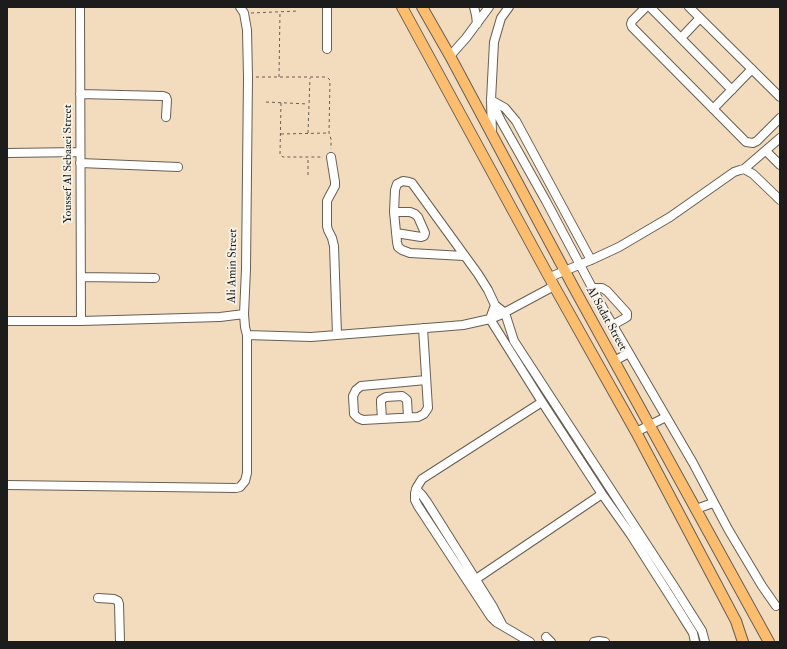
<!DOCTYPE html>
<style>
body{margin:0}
#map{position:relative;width:787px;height:649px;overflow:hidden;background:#f3dbbd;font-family:"IM FELL Double Pica",serif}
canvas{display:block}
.frame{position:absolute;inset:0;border:8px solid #1c1c1c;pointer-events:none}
</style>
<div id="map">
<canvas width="787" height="649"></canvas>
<div class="frame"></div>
</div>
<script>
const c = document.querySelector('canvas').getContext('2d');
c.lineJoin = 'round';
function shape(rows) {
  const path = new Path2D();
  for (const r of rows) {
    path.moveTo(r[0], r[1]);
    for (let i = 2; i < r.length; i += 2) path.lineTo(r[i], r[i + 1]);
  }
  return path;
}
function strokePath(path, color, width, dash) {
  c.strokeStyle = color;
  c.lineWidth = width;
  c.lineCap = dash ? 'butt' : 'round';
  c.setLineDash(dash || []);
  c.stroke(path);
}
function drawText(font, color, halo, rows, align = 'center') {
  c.font = font + ' "IM FELL Double Pica",serif';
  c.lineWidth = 3.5;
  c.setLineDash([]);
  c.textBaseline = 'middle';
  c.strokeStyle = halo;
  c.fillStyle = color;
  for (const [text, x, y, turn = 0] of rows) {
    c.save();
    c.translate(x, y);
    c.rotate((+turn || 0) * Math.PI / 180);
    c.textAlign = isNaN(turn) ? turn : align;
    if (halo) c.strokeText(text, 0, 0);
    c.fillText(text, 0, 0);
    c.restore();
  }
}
const minor = shape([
 [80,7,81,321],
 [327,7,327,49],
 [474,7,476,15,477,24],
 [646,7,632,21,631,24,632,27,746,142,753,143,757,141,780,118],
 [650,7,732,90],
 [689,7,780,97],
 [681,38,700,18],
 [450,56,466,38,489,7],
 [80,94,163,96,166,97,167,100,166,117],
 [491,100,501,121,546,201,604,310,693,463,728,529,762,586,776,606],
 [491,100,505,108,516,121,591,260],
 [713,109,752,69],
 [492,133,491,100,494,42,501,18,509,7],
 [766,151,780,165],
 [7,153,80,152],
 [331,157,335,182,335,186,329,197,327,201,327,226,328,230,332,238,334,246,337,335],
 [80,163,178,167],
 [744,169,780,138],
 [394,212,410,212,415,214,418,217,425,233,424,236,421,237,396,233],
 [464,256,410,253,402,250,398,247,397,242,394,212,395,190,397,184,403,181,409,182,412,183,478,274,488,290,495,305,505,313,514,341,675,588,702,631,705,642],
 [81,277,155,278],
 [550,277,591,260,619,247,670,217,734,172,740,170,744,169,753,174,780,200],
 [593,288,602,288,607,291,627,313,627,317,613,325],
 [495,305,490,319,542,402,602,494,631,535,673,601,693,633,695,642],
 [7,321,81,321,220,317,244,314,246,269,248,77,247,30,244,13,240,7],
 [423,328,428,408,424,414,418,417,363,420,358,418,354,414,353,396,356,390,361,386,426,380],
 [247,335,311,337,439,327,463,325,490,319,500,315,554,286],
 [614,361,629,353],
 [382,419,381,403,381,400,384,398,386,397,402,396,406,399,407,400,408,417],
 [636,432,666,417],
 [7,485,236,488,240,487,245,481,247,473,247,335,245,327,244,314],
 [416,489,422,495,427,502,493,607,502,624],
 [696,509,713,503],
 [476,579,602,494],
 [98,598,114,599,118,601,119,604,120,642],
 [546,637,551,642],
 [530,642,496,622,491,617,418,506,415,500,415,493,417,487,422,479,542,402],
 [594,642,599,641,605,642]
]);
const major = shape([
 [402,7,554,286,636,432,736,621,743,642],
 [422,7,450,56,574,288,769,642]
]);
strokePath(minor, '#675f54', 10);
strokePath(major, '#675f54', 12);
strokePath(shape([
 [251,13,298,11],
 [256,77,325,77,328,78,330,80,329,133,331,139,331,149],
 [279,77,280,11],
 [266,102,308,104],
 [281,103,280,155,283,157,323,157],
 [308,133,310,78],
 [281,134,328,133],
 [308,175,308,157]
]), '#675f54', 1, [3, 3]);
strokePath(minor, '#fff', 8);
strokePath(major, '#fcbd6f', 10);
drawText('12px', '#1c1c1c', '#f7f3e8', [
 ["Youssef Al Sebaaei Street",68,164,-90],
 ["Ali Amin Street",233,266,-89],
 ["Al Sadat Street",606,319,61]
]);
</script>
